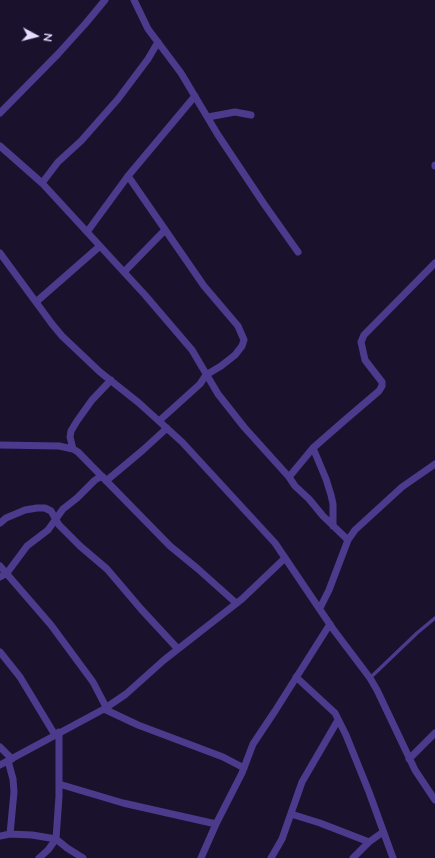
<!DOCTYPE html>
<style>
body{margin:0}
#map{position:relative;width:435px;height:858px;overflow:hidden;background:#1a112d;font-family:Lato,sans-serif}
canvas{display:block}
.north{position:absolute;left:16px;top:16px;width:40px;height:40px;-webkit-text-stroke:3px #1a112d;paint-order:stroke;rotate:97deg;font-size:11px;font-weight:700;line-height:16px;text-align:center;color:#e6dcff}
.north::after{content:'';display:block;margin:auto;width:14px;height:18px;background:#e6dcff;clip-path:polygon(50% 0,100% 100%,50% 72%,0 100%)}
</style>
<div id="map">
<canvas width="435" height="858"></canvas>
<div class="north">N</div>
</div>
<script>
const c = document.querySelector('canvas').getContext('2d');
c.lineJoin = 'round';
function shape(rows) {
  const path = new Path2D();
  for (const r of rows) {
    path.moveTo(r[0], r[1]);
    for (let i = 2; i < r.length; i += 2) path.lineTo(r[i], r[i + 1]);
  }
  return path;
}
function strokePath(path, color, width, dash) {
  c.strokeStyle = color;
  c.lineWidth = width;
  c.lineCap = dash ? 'butt' : 'round';
  c.setLineDash(dash || []);
  c.stroke(path);
}
strokePath(shape([
 [370,678,417,633,435,618]
]), '#4c3a8d', 3.5);
strokePath(shape([
 [134,0,148,29,181,73,218,135,264,204,298,252],
 [0,113,58,54,86,23,105,0],
 [208,117,235,112,251,115],
 [0,146,42,183,145,295,192,350,218,394,244,427,289,477,295,486,309,499,323,516,348,540],
 [435,166,435,165],
 [128,176,204,286,238,326,244,340,242,346,235,355,221,366,206,375,200,384,159,421],
 [42,183,58,162,81,141,118,99,148,59,158,42],
 [87,232,128,176,195,96],
 [0,253,52,324,62,336,100,372,139,403,182,442,275,543,333,629,370,678,377,690,415,770,435,800],
 [124,272,165,230],
 [36,302,100,246],
 [0,445,59,446,73,449,78,452,170,546,198,569,236,603],
 [313,448,326,479,331,495,333,504,333,526],
 [73,449,70,437,71,431,77,421,92,400,111,380],
 [289,477,313,448,345,420,379,391,382,386,382,382,365,360,361,342,364,335,435,263],
 [106,481,143,450,167,428],
 [0,523,6,518,25,510,37,508,45,508,51,511,59,525,80,546,107,569,141,609,178,649],
 [0,566,51,625,93,682,106,707],
 [0,577,7,573,27,546,48,530,63,509,77,498,94,481,98,478,103,477],
 [320,608,329,590,348,540,355,530,402,487,435,464],
 [0,652,20,677,55,735],
 [296,677,335,713,346,735,369,792,393,858],
 [104,709,138,725,223,757,244,768],
 [0,747,12,759],
 [409,759,435,733],
 [8,761,13,779,14,792,10,834],
 [0,765,104,709,126,694,164,660,242,599,285,558],
 [59,784,123,803,216,824],
 [291,814,320,823,369,842],
 [0,836,10,834,32,835,56,839,67,848,83,858],
 [39,858,48,850,56,839,59,796,59,732],
 [201,858,216,824,242,773,253,744,275,711,330,624],
 [271,858,282,839,302,782,338,720],
 [353,858,369,842,383,832]
]), '#4c3a8d', 7);
</script>
